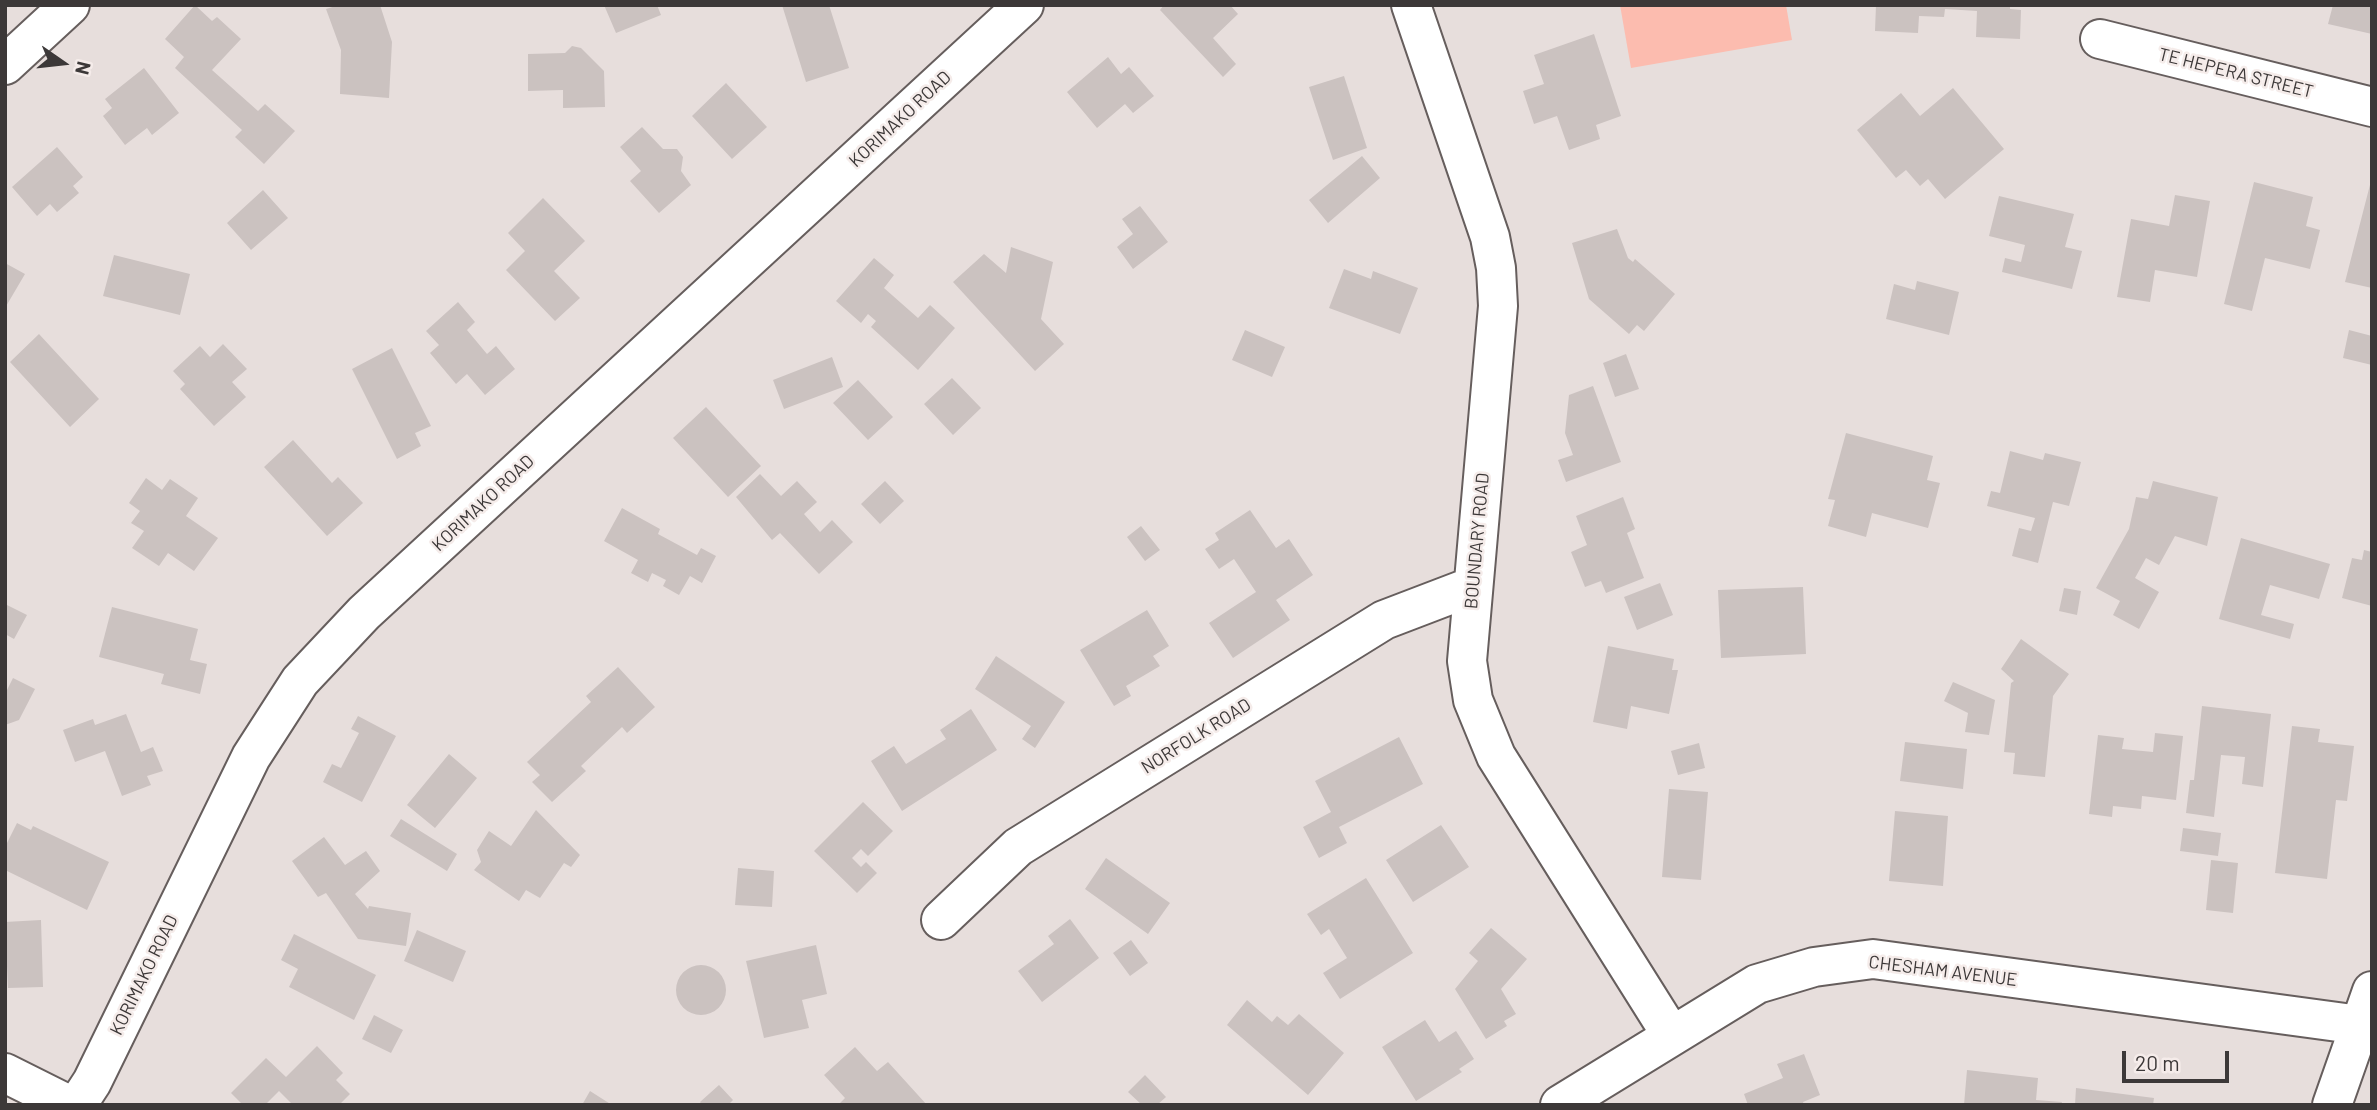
<!DOCTYPE html>
<style>
body{margin:0}
#map{position:relative;width:2377px;height:1110px;overflow:hidden;background:#e7dedc;font-family:Barlow,sans-serif}
canvas{display:block}
.frame{position:absolute;inset:0;border:7px solid #3c3838;pointer-events:none}
.north{position:absolute;left:28px;top:28px;width:70px;height:70px;-webkit-text-stroke:5px #f5ecea;paint-order:stroke;rotate:104deg;font-size:19px;font-weight:700;line-height:28px;text-align:center;color:#3c3838}
.north::after{content:'';display:block;margin:auto;width:24px;height:32px;background:#3c3838;clip-path:polygon(50% 0,100% 100%,50% 72%,0 100%)}
.scale{position:absolute;left:2122px;top:1051px;width:107px;height:32px;box-sizing:border-box;border:4px solid #3c3838;border-top:0;padding-left:9px;font-size:21px;line-height:24px;white-space:nowrap;color:#3c3838;-webkit-text-stroke:5px #f5ecea;paint-order:stroke}
</style>
<div id="map">
<canvas width="2377" height="1110"></canvas>
<div class="frame"></div>
<div class="north">N</div>
<div class="scale">20 m</div>
</div>
<script>
const c = document.querySelector('canvas').getContext('2d');
c.lineJoin = 'round';
function fill(path, color) {
  c.fillStyle = color;
  c.fill(path, 'evenodd');
}
function shape(rows) {
  const path = new Path2D();
  for (const r of rows) {
    if (r.length === 3) {
      path.moveTo(r[0] + r[2], r[1]);
      path.arc(r[0], r[1], r[2], 0, 2 * Math.PI);
      continue;
    }
    path.moveTo(r[0], r[1]);
    for (let i = 2; i < r.length; i += 2) path.lineTo(r[i], r[i + 1]);
  }
  return path;
}
function strokePath(path, color, width, dash) {
  c.strokeStyle = color;
  c.lineWidth = width;
  c.lineCap = dash ? 'butt' : 'round';
  c.setLineDash(dash || []);
  c.stroke(path);
}
function drawText(font, color, halo, rows, align = 'center') {
  c.font = font + ' Barlow,sans-serif';
  c.lineWidth = 5;
  c.setLineDash([]);
  c.textBaseline = 'middle';
  c.strokeStyle = halo;
  c.fillStyle = color;
  for (const [text, x, y, turn = 0] of rows) {
    c.save();
    c.translate(x, y);
    c.rotate((+turn || 0) * Math.PI / 180);
    c.textAlign = isNaN(turn) ? turn : align;
    if (halo) c.strokeText(text, 0, 0);
    c.fillText(text, 0, 0);
    c.restore();
  }
}
fill(shape([
 [1620,5,1786,5,1792,40,1631,68]
]), '#fcbcaf');
fill(shape([
 [195,5,212,21,217,17,241,39,212,70,258,111,265,104,295,131,264,164,235,137,242,130,175,68,184,57,165,39],
 [339,5,380,5,392,42,389,98,340,94,341,50,326,9],
 [604,5,657,5,661,15,616,33],
 [782,5,829,5,849,68,806,82],
 [1164,5,1230,5,1238,14,1213,38,1236,64,1223,77,1160,10],
 [1876,5,2010,5,2010,9,2021,10,2020,39,1976,37,1977,11,1945,9,1944,17,1919,16,1918,33,1875,31],
 [2333,5,2372,5,2372,34,2328,24],
 [1594,34,1621,116,1596,125,1600,139,1569,150,1557,116,1534,124,1523,91,1544,84,1534,55],
 [572,46,581,48,604,71,605,107,563,108,563,90,528,91,528,54,565,53],
 [1108,57,1121,74,1129,67,1154,96,1133,113,1125,104,1097,128,1067,92],
 [144,68,179,113,152,135,147,128,125,145,103,116,112,108,105,99],
 [1344,76,1367,148,1333,160,1309,87],
 [726,83,767,127,732,159,692,116],
 [1953,88,2004,149,1945,199,1928,179,1920,186,1906,170,1896,178,1857,130,1901,93,1920,116],
 [642,127,663,149,677,149,683,157,681,171,691,185,659,213,630,181,641,171,620,147],
 [57,147,83,177,73,186,79,193,57,212,50,204,37,216,12,187],
 [1362,156,1380,178,1328,223,1309,200],
 [2372,177,2372,288,2345,282],
 [2254,182,2313,197,2306,226,2320,230,2310,269,2265,258,2252,311,2224,304],
 [263,190,288,218,251,250,227,223],
 [2175,195,2210,201,2197,277,2155,270,2150,302,2117,297,2131,219,2169,226],
 [1999,196,2074,214,2065,247,2082,251,2072,289,2002,272,2005,258,2021,262,2025,245,1989,236],
 [543,198,585,241,554,271,580,298,555,321,506,270,525,251,508,233],
 [1140,206,1168,242,1133,269,1117,247,1133,234,1122,219],
 [1617,229,1628,258,1633,262,1635,259,1675,294,1644,331,1637,325,1629,334,1589,299,1572,243],
 [1011,247,1053,262,1041,319,1064,344,1035,371,953,282,984,254,1006,273],
 [114,255,190,274,180,315,103,296],
 [874,258,894,275,884,288,918,318,930,305,955,328,918,370,871,327,876,321,868,314,861,323,836,301],
 [5,263,25,274,5,308],
 [1344,269,1371,279,1373,271,1418,288,1400,334,1329,308],
 [1917,281,1959,292,1949,335,1886,319,1894,284,1915,290],
 [458,302,475,322,467,330,487,354,496,346,515,369,485,395,467,374,456,384,430,353,439,345,426,331],
 [1245,330,1285,347,1272,377,1232,360],
 [2349,330,2372,336,2372,365,2343,358],
 [39,334,99,399,70,427,10,362],
 [223,344,247,369,232,382,246,397,214,426,180,389,185,384,173,371,200,346,210,357],
 [392,348,431,426,415,433,421,446,397,459,352,369],
 [1626,354,1639,389,1615,397,1603,363],
 [832,357,843,387,784,409,773,380],
 [952,378,981,408,953,435,924,404],
 [858,380,893,417,868,440,833,403],
 [1593,386,1621,462,1566,482,1558,460,1573,455,1565,433,1569,395],
 [706,407,761,466,728,497,673,438],
 [1846,433,1933,456,1927,480,1940,483,1928,528,1872,513,1866,537,1828,526,1835,500,1828,499],
 [293,440,332,483,338,477,363,503,327,536,264,467],
 [2010,451,2043,460,2045,453,2081,462,2069,506,2053,502,2038,563,2012,556,2019,528,2031,531,2035,518,1987,506,1991,491,2000,493],
 [760,474,781,496,797,481,817,502,804,514,820,532,832,520,853,542,819,574,780,533,772,540,736,497],
 [146,478,162,490,170,479,198,498,186,516,218,538,194,571,168,553,159,566,132,548,144,531,131,523,140,511,129,503],
 [885,481,904,501,880,524,861,504],
 [2153,481,2218,497,2207,546,2175,536,2159,565,2146,558,2135,578,2159,592,2139,629,2113,615,2120,601,2096,588,2129,529,2136,497,2148,499],
 [1623,497,1635,529,1627,533,1644,578,1606,593,1601,581,1585,587,1571,552,1587,545,1576,516],
 [622,508,660,529,658,534,697,555,701,548,716,556,702,583,690,576,679,595,663,586,666,580,652,573,648,582,631,573,638,560,604,541],
 [1250,510,1276,548,1289,539,1313,575,1276,600,1290,620,1233,658,1209,623,1256,592,1234,559,1219,569,1205,549,1219,540,1215,533],
 [1141,526,1160,550,1145,561,1127,537],
 [2241,538,2330,564,2319,599,2270,585,2261,615,2294,624,2290,639,2219,619],
 [2364,550,2372,552,2372,606,2342,598,2352,558,2362,560],
 [1660,583,1673,615,1637,630,1624,597],
 [1803,587,1806,654,1721,658,1718,590],
 [2064,588,2081,591,2077,615,2059,611],
 [5,604,27,615,14,639,5,634],
 [112,607,198,629,190,660,207,664,200,694,161,684,164,674,99,657],
 [1147,610,1169,646,1153,656,1160,666,1126,686,1131,696,1114,706,1080,650],
 [2021,639,2069,674,2053,696,2045,777,2013,774,2015,753,2004,752,2011,683,2014,681,2001,669],
 [1608,646,1674,659,1672,670,1678,670,1669,714,1631,706,1627,729,1593,722],
 [996,656,1065,702,1035,748,1022,739,1031,726,975,689],
 [618,667,655,707,627,733,622,727,581,766,586,771,552,802,532,782,540,775,527,762,591,702,586,696],
 [13,678,35,689,19,720,5,725,5,694],
 [1953,682,1995,700,1989,735,1965,732,1968,713,1944,701],
 [2202,706,2271,714,2263,787,2242,784,2245,757,2221,755,2214,817,2186,813,2190,780,2194,780],
 [971,709,997,750,902,811,871,761,894,746,906,764,946,739,940,730],
 [126,714,141,752,153,747,163,771,147,776,151,785,122,796,105,751,75,762,63,730,93,719,95,725],
 [358,716,396,736,362,802,323,782,332,764,341,768,359,733,351,729],
 [2292,726,2320,729,2318,742,2354,746,2347,801,2336,800,2327,879,2275,873],
 [2155,733,2183,736,2176,800,2142,796,2141,809,2113,806,2112,817,2089,814,2098,735,2124,738,2122,749,2153,752],
 [1399,737,1423,784,1339,827,1347,843,1319,858,1303,827,1331,812,1315,781],
 [1905,742,1967,749,1963,789,1900,781],
 [1699,743,1705,768,1678,775,1671,751],
 [449,754,477,778,435,828,407,805],
 [1669,789,1708,792,1701,880,1662,877],
 [863,802,893,831,868,856,861,849,852,858,861,867,866,862,877,873,857,893,814,851],
 [536,810,580,855,571,867,564,863,540,898,526,890,519,901,474,870,481,862,477,850,489,831,511,846],
 [1895,811,1948,816,1943,886,1889,881],
 [401,819,457,854,447,871,390,836],
 [17,823,31,830,33,826,109,862,87,910,5,870,5,847],
 [1441,825,1469,867,1413,902,1386,860],
 [2183,828,2221,833,2218,856,2180,851],
 [324,837,345,865,366,851,380,871,355,894,368,909,369,906,411,913,406,946,358,939,326,893,318,897,292,861],
 [1106,858,1170,903,1148,934,1085,889],
 [2211,860,2238,863,2233,913,2206,910],
 [738,868,774,871,772,907,735,905],
 [1366,878,1413,953,1340,999,1323,973,1347,958,1329,929,1321,935,1307,914],
 [1070,919,1099,958,1042,1002,1018,971,1054,944,1048,936],
 [41,920,43,987,8,988,5,922],
 [1491,928,1527,959,1501,989,1516,1014,1504,1021,1507,1026,1486,1039,1455,989,1478,961,1469,953],
 [417,930,466,951,453,982,404,961],
 [294,934,376,975,354,1020,289,987,298,969,281,960],
 [1131,940,1148,963,1130,976,1113,953],
 [816,945,827,994,802,1000,809,1028,764,1038,746,961],
 [701,990,25],
 [1247,1000,1272,1022,1277,1016,1288,1025,1299,1014,1344,1053,1308,1095,1227,1025],
 [374,1015,403,1030,391,1053,362,1039],
 [1425,1020,1439,1042,1456,1031,1474,1059,1459,1069,1462,1072,1416,1101,1382,1047],
 [317,1046,343,1073,336,1080,350,1094,339,1105,293,1105,279,1091,265,1105,243,1105,231,1093,266,1058,286,1077],
 [855,1047,877,1071,888,1062,927,1105,838,1105,845,1098,824,1075],
 [1804,1054,1820,1095,1803,1102,1804,1105,1748,1105,1744,1094,1783,1078,1777,1064],
 [1967,1070,2038,1078,2036,1100,2062,1102,2061,1105,1964,1105],
 [1145,1075,1166,1097,1157,1105,1142,1105,1128,1092],
 [719,1085,733,1100,728,1105,702,1105,700,1102],
 [2076,1088,2154,1098,2153,1105,2075,1105],
 [590,1091,612,1105,582,1105]
]), '#cbc2c0');
const minor = shape([
 [1411,5,1490,237,1496,268,1498,306,1467,661,1473,700,1496,756,1672,1036],
 [2100,39,2372,107],
 [941,920,1018,847,1384,620,1473,586],
 [77,1105,92,1082,251,757,300,681,364,613,1024,5],
 [1560,1105,1757,984,1814,967,1873,959,2360,1025,2372,1029],
 [2332,1105,2372,991]
]);
const tertiary = shape([
 [5,65,70,5],
 [5,1073,69,1105]
]);
strokePath(minor, '#665e5d', 42);
strokePath(tertiary, '#665e5d', 42);
strokePath(minor, '#fff', 38);
strokePath(tertiary, '#fff', 38);
drawText('18px', '#3c3838', '#f5ecea', [
 ["TE HEPERA STREET",2236,73,14],
 ["KORIMAKO ROAD",900,119,-43],
 ["KORIMAKO ROAD",483,503,-43],
 ["BOUNDARY ROAD",1477,541,-85],
 ["NORFOLK ROAD",1196,736,-32],
 ["CHESHAM AVENUE",1943,971,7],
 ["KORIMAKO ROAD",144,975,-64]
]);
</script>
